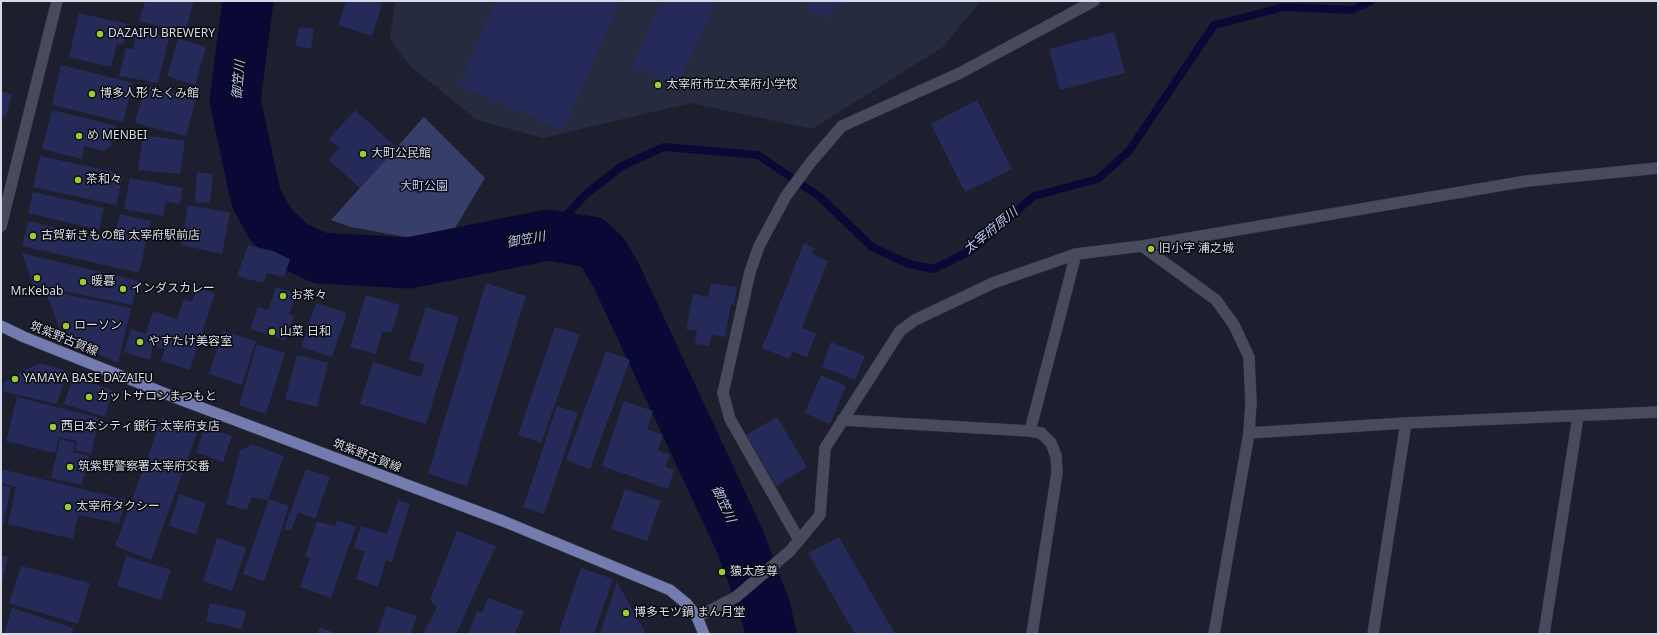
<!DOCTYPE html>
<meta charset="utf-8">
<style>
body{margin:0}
#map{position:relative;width:1659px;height:635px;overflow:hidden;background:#1d1f2f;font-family:"Noto Sans",sans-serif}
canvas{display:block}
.frame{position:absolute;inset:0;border:2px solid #d8dae5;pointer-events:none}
</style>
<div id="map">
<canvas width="1659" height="635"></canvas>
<div class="frame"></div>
</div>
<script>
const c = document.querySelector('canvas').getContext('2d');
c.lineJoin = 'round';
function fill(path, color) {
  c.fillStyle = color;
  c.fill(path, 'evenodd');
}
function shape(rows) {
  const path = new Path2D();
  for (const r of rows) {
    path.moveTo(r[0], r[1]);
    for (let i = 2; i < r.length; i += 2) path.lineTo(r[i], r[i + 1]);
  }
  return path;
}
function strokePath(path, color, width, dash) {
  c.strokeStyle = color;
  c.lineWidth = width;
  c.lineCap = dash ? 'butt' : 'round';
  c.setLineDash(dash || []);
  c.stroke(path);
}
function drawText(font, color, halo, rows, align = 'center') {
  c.font = font + ' "Noto Sans","Noto Sans JP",sans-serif';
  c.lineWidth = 3;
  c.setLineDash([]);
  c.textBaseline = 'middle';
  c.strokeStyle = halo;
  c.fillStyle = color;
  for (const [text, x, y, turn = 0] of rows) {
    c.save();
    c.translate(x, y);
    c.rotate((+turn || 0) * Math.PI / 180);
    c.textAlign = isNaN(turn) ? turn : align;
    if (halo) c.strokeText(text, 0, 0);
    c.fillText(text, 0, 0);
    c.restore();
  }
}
fill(shape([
 [395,1,981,1,943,47,812,129,691,103,543,138,477,120,410,66,390,40]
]), '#272b40');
fill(shape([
 [424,117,485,178,452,233,405,237,351,227,331,220]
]), '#383e6a');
strokePath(shape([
 [548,235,586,194,622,166,664,147,758,155,820,197,872,247,909,264,934,269,970,251,1034,196,1098,179,1129,151,1214,25,1284,7,1352,10,1371,1]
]), '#0a0935', 8);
strokePath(shape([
 [248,1,235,100,256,198,271,225,294,246,320,258,409,263,548,235,591,242,603,253,616,275,739,539,765,608,771,634]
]), '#0a0935', 51);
fill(shape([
 [145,1,194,1,185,33,139,21],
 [346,1,383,1,372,36,338,25],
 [496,1,620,1,563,131,459,85],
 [661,1,716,1,677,86,632,67],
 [810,1,846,1,843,7,836,4,828,19,806,9],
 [79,13,127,24,123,44,117,43,111,67,69,57],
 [299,27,314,29,311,49,295,46],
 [137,29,169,38,158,83,119,76,126,48,133,49],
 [1114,32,1125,73,1060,90,1049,49],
 [178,38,206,47,195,85,167,76],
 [61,65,133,83,123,122,52,105],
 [145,86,196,99,186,136,135,123],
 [1,91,12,94,6,117,1,116],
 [977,100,1012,169,965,192,931,124],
 [52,110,116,126,111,146,103,151,84,146,82,159,42,149],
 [355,110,397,148,360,188,329,160,339,148,329,139],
 [143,135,185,141,180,174,138,170],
 [40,156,123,174,116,205,33,187],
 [197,172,213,174,210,203,195,202],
 [418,175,427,183,418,194,409,186],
 [130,178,183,188,180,204,166,201,163,216,124,209],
 [33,192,104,208,99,230,28,213],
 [188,205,230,213,222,254,181,245],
 [120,214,151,221,139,273,22,246,28,221,113,241],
 [804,243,814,248,812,254,828,261,802,328,816,334,807,357,792,351,789,359,762,348],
 [248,245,273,251,290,259,284,277,267,273,263,283,237,276],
 [22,253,138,281,132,305,33,285],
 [486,283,526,296,467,486,428,474],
 [711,283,737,287,734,305,731,304,725,337,712,335,709,346,695,344,697,331,686,329,693,294,708,297],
 [197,287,215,293,190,370,161,361,165,349,153,346,150,360,124,352,131,329,146,334,153,311,177,319,184,299,192,302],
 [276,287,297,293,289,314,294,316,285,340,250,329,258,307,268,310],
 [45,290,131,308,118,363,63,338],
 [366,295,400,305,392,332,382,332,376,354,350,347],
 [316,303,347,313,332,357,301,347],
 [426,307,459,317,426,424,360,404,373,362,421,377,425,364,409,360],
 [555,327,580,334,541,443,518,435],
 [223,331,256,341,242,385,209,374],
 [831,342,865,356,855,380,822,367],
 [257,344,285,353,266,414,239,405],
 [606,351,630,360,590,469,566,460],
 [297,355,328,363,317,407,285,399],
 [39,363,67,371,57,404,2,391,4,382],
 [821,375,846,386,830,424,805,413],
 [73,377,113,390,105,417,64,404],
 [17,397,99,418,91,454,75,450,77,441,59,437,55,453,6,441],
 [624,401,653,411,647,429,663,435,658,450,670,455,665,467,674,470,668,489,602,466],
 [557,406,578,413,544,514,523,507],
 [162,417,198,430,151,560,115,546],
 [777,417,807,467,776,486,746,435],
 [205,427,232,436,223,462,196,452],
 [60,439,75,443,73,452,89,456,82,485,51,478],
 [252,444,284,456,268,500,252,497,247,510,226,504,240,451],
 [1,469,126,500,119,523,78,515,73,539,8,524,16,487,1,483],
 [306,469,330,477,315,519,298,512,291,531,284,529],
 [1,485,11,487,2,531,1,531],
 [625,489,661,501,647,541,611,529],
 [179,494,206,503,196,534,169,526],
 [269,499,289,506,264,581,243,574],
 [398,500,410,504,392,562,386,560,378,587,356,579,365,551,354,548,361,526,387,534],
 [337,520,356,526,331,598,300,587,310,558,305,556,317,521,335,527],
 [457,531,496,546,456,634,423,634,437,607,430,600],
 [839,537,895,634,855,634,808,553],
 [217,538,246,548,232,591,203,581],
 [1,555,8,557,2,584,1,584],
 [126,556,171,570,161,600,117,586],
 [21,566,90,583,78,624,9,603],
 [581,568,613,579,594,634,558,634],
 [617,582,646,634,600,634],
 [488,598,524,611,515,634,468,634,477,611,482,613],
 [210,603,246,611,242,629,206,621],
 [386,606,417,616,411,634,377,634],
 [12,608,73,628,72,634,4,634],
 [320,627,337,634,317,634]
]), '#252a59');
const minor = shape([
 [1,226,57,1],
 [1142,246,1216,300,1234,325,1249,357,1251,403,1249,433,1214,634],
 [842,420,1030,431,1041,433,1051,443,1056,456,1057,473,1032,634],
 [1030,431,1076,254],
 [1249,433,1406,423,1658,412],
 [799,540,730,419,723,393,750,272,759,246,786,196,811,162,842,126,960,73,1094,1],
 [697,617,736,597,790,551,820,515,825,448,900,331,915,320,993,283,1076,254,1142,246,1527,181,1658,168],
 [1373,634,1406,423],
 [1544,634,1578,417]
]);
const primary = shape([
 [1,326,24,337,184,401,503,521,670,590,687,604,697,617,704,634]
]);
strokePath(minor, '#393b48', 12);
strokePath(primary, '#393b48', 12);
strokePath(minor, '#484b5d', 11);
strokePath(primary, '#737baf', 11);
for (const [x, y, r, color] of [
 [100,34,4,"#9bcb33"],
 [658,85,4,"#9bcb33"],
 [92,94,4,"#9bcb33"],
 [79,136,4,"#9bcb33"],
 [363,154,4,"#9bcb33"],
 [78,180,4,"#9bcb33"],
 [33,236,4,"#9bcb33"],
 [1151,249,4,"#9bcb33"],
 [37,278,4,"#9bcb33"],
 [83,282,4,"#9bcb33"],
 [123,289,4,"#9bcb33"],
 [283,296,4,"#9bcb33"],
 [66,326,4,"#9bcb33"],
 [272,332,4,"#9bcb33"],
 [140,342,4,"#9bcb33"],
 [15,379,4,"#9bcb33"],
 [89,397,4,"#9bcb33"],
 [53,427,4,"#9bcb33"],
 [70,467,4,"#9bcb33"],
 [68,507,4,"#9bcb33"],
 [722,572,4,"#9bcb33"],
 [626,613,4,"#9bcb33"]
]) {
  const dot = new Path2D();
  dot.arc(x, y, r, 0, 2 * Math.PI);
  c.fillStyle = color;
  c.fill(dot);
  strokePath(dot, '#080a10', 1.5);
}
drawText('12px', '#d8dae5', '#080a10', [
 ["DAZAIFU BREWERY",108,34],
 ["太宰府市立太宰府小学校",666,85],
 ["博多人形 たくみ館",100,94],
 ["め MENBEI",87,136],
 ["大町公民館",371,154],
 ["茶和々",86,180],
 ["古賀新きもの館 太宰府駅前店",41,236],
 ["旧小字 浦之城",1159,249],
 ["暖暮",91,282],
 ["インダスカレー",131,289],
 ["Mr.Kebab",37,292,"center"],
 ["お茶々",291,296],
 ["ローソン",74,326],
 ["山菜 日和",280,332],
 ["やすたけ美容室",148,342],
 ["YAMAYA BASE DAZAIFU",23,379],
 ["カットサロンまつもと",97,397],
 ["西日本シティ銀行 太宰府支店",61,427],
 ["筑紫野警察署太宰府交番",78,467],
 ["太宰府タクシー",76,507],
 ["猿太彦尊",730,572],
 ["博多モツ鍋 まん月堂",634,613]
], 'left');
drawText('12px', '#bec8f8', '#080a10', [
 ["大町公園",424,187]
]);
drawText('12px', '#d8dae5', '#080a10', [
 ["筑紫野古賀線",64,339,22],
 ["筑紫野古賀線",367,456,21]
]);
drawText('italic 13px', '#b9c3f2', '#080a10', [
 ["御笠川",239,80,-85],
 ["太宰府原川",991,231,-39],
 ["御笠川",526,240,-10],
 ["御笠川",723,504,65]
]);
</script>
